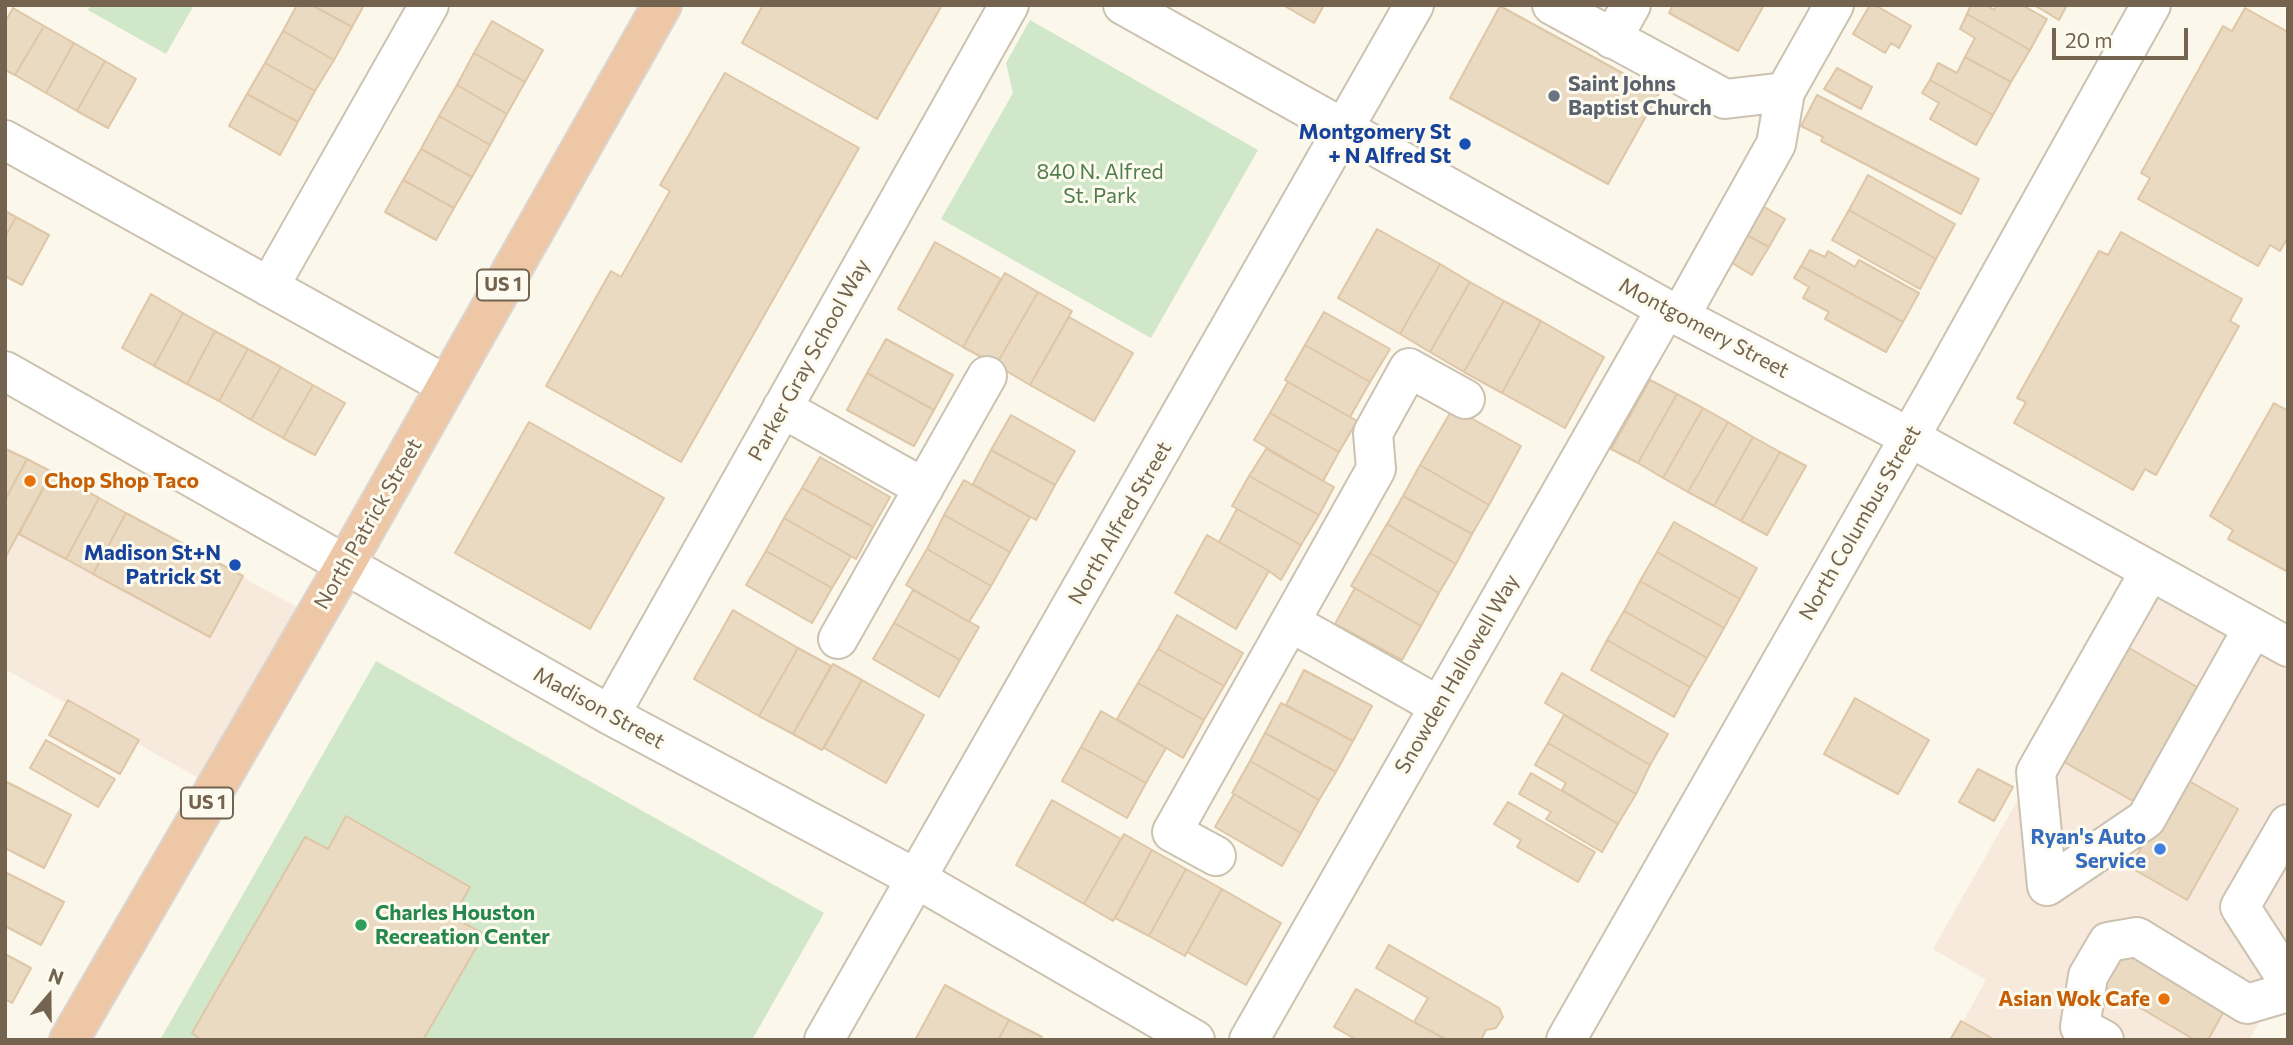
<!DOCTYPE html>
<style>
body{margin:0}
#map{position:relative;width:2293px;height:1045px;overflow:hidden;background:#fbf7ea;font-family:Commissioner,sans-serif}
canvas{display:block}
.frame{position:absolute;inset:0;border:7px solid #73634f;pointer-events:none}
.north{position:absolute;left:14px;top:961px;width:70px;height:70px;-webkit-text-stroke:5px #fdfbf0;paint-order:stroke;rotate:20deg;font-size:19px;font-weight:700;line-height:28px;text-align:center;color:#73634f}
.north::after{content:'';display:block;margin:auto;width:24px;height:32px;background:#73634f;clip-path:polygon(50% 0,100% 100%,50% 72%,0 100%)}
.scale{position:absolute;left:2052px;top:28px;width:136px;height:32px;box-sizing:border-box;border:4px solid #73634f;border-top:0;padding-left:9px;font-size:21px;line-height:24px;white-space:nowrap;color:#73634f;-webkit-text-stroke:5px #fdfbf0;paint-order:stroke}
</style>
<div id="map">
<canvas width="2293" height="1045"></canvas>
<div class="frame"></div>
<div class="north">N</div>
<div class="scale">20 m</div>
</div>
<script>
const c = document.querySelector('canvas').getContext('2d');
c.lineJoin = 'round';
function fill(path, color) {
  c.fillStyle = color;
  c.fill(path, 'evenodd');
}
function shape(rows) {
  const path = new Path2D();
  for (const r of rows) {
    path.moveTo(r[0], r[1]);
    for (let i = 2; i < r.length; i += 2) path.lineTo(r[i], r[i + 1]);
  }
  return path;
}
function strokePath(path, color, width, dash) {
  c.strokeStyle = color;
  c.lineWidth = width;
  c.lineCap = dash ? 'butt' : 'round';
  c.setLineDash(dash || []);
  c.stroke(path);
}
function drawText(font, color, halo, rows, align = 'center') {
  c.font = font + ' Commissioner,sans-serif';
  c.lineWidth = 6;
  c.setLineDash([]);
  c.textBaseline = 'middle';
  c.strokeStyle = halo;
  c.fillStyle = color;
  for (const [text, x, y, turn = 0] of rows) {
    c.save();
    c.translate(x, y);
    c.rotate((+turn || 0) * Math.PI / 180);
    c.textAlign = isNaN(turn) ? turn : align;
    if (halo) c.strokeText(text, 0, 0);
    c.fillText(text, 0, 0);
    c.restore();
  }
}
fill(shape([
 [5,446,309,614,211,785,5,669],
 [2150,567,2288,644,2288,971,2249,1040,1953,1040,1986,980,1933,949]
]), '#f7e9dc');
fill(shape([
 [91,5,194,5,166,54,88,10],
 [1030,20,1258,150,1151,338,941,219,1013,93,1006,63],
 [376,661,824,913,752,1040,160,1040]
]), '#d0e7c9');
const building = shape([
 [297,5,312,5,352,27,334,60,283,31,297,5],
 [312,5,364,5,352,27,312,5],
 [763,5,942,5,877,119,742,43,763,5],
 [1283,5,1324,5,1314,23,1283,5],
 [1673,5,1764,5,1738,51,1669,13,1673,5],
 [1870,5,1875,5,1911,26,1899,48,1891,43,1885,53,1853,34,1870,5],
 [1971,5,1986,5,1994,10,1997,5,2022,5,2047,19,2030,50,1967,14,1971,5],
 [2034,5,2067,5,2059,20,2034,5],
 [1500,6,1659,93,1608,184,1450,98,1500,6],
 [13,8,44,26,15,75,5,70,5,22,13,8],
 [2245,8,2288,32,2288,237,2280,251,2270,245,2258,266,2138,199,2150,178,2141,173,2223,26,2232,31,2245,8],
 [1967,14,2030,50,2011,82,1965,57,1975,38,1960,29,1967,14],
 [492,21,543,50,525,82,474,53,492,21],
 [44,26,74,43,46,93,15,75,44,26],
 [283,31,334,60,315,91,265,63,283,31],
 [74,43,105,61,77,111,46,93,74,43],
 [474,53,525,82,507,114,457,85,474,53],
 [1965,57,2011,82,1993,115,1930,80,1938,63,1957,73,1965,57],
 [105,61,136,79,108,128,77,111,105,61],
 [265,63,315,91,298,122,247,94,265,63],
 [1837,68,1872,87,1861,109,1824,89,1837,68],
 [725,73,859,148,681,462,546,386,611,271,621,277,670,191,660,185,725,73],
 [1930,80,1993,115,1976,145,1930,119,1939,103,1922,93,1930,80],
 [457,85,507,114,490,145,439,116,457,85],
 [247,94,298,122,280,155,229,126,247,94],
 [1817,95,1979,179,1961,214,1821,141,1823,137,1801,126,1817,95],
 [439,116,490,145,472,177,421,149,439,116],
 [421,149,472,177,454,208,403,180,421,149],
 [1868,175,1955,224,1936,259,1849,210,1868,175],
 [403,180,454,208,436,240,385,212,403,180],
 [1759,204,1785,219,1769,247,1743,233,1759,204],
 [1849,210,1936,259,1920,289,1832,240,1849,210],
 [5,211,16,217,5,237,5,211],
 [16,217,49,235,22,285,5,276,5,237,16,217],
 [1377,229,1440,264,1400,334,1338,298,1377,229],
 [2121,232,2242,299,2230,321,2239,326,2156,475,2145,469,2133,490,2014,423,2026,402,2017,398,2099,251,2108,255,2121,232],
 [1743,233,1769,247,1752,275,1727,260,1743,233],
 [935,242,1001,279,963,347,898,309,935,242],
 [1810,250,1825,257,1828,251,1855,267,1859,260,1919,293,1903,322,1801,266,1810,250],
 [1440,264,1470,282,1430,352,1400,334,1440,264],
 [1801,266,1903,322,1886,352,1825,319,1829,312,1803,298,1809,287,1794,278,1801,266],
 [1005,273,1038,292,996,365,963,347,1005,273],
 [1470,282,1504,301,1464,372,1430,352,1470,282],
 [1038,292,1072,311,1030,385,996,365,1038,292],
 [151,294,183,313,154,366,122,348,151,294],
 [1504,301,1541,321,1502,393,1464,372,1504,301],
 [1324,312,1390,349,1370,382,1305,345,1324,312],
 [183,313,215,331,187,384,154,366,183,313],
 [1069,317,1133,353,1094,421,1030,385,1069,317],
 [1541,321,1604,357,1565,428,1502,393,1541,321],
 [215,331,248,349,219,401,187,384,215,331],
 [886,339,953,375,934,410,867,373,886,339],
 [1305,345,1370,382,1350,417,1285,380,1305,345],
 [248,349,281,367,251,420,219,401,248,349],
 [281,367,313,385,283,438,251,420,281,367],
 [867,373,934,410,914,446,847,410,867,373],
 [1650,380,1677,394,1638,463,1611,449,1650,380],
 [1288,382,1357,421,1339,452,1270,413,1288,382],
 [313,385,345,403,315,455,283,438,313,385],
 [1677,394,1703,408,1663,478,1638,463,1677,394],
 [2274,403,2288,411,2288,572,2228,539,2233,530,2210,516,2274,403],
 [1453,408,1521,446,1489,505,1420,465,1453,408],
 [1703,408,1728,422,1688,492,1663,478,1703,408],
 [1270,413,1339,452,1323,481,1254,440,1270,413],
 [1011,415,1075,451,1055,485,991,450,1011,415],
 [529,422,664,498,590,629,455,553,529,422],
 [1728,422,1753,437,1714,506,1688,492,1728,422],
 [1753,437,1780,452,1741,521,1714,506,1753,437],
 [5,449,27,459,5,500,5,449],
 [1266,449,1334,487,1319,515,1249,476,1266,449],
 [991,450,1055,485,1036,520,973,484,991,450],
 [1780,452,1806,466,1767,535,1741,521,1780,452],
 [820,457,890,497,873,527,802,488,820,457],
 [27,459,52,472,5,558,5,500,27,459],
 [1420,465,1489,505,1472,534,1403,496,1420,465],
 [52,472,99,498,66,559,19,534,52,472],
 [1249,476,1319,515,1301,545,1232,506,1249,476],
 [964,480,1030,517,1010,552,944,515,964,480],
 [802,488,873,527,856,559,784,518,802,488],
 [1403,496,1472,534,1456,564,1387,524,1403,496],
 [99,498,126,513,93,574,66,559,99,498],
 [1237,509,1301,545,1281,580,1269,571,1219,542,1237,509],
 [126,513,243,576,210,637,93,574,126,513],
 [944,515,1010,552,991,586,927,549,944,515],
 [784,518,851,556,832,588,766,551,784,518],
 [1674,522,1757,568,1740,599,1657,552,1674,522],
 [1387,524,1456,564,1439,593,1370,553,1387,524],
 [1207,535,1269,571,1236,629,1175,593,1207,535],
 [927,549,991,586,969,622,906,585,927,549],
 [766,551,832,588,812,623,746,585,766,551],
 [1657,552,1740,599,1724,628,1640,581,1657,552],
 [1370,553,1439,593,1421,626,1351,586,1370,553],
 [1640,581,1724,628,1707,658,1624,611,1640,581],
 [1355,588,1421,626,1402,660,1335,624,1355,588],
 [913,590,979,627,960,660,894,623,913,590],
 [733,610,798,648,759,716,694,679,733,610],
 [1624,611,1707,658,1690,687,1607,640,1624,611],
 [1177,615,1243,653,1224,686,1158,649,1177,615],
 [894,623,960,660,939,697,873,659,894,623],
 [1607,640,1690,687,1674,717,1591,670,1607,640],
 [2122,644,2204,691,2140,805,2057,758,2122,644],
 [798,648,831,666,793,734,759,716,798,648],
 [1158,649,1224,686,1204,720,1138,683,1158,649],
 [833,664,862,680,822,750,793,734,833,664],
 [1304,670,1372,706,1353,741,1286,705,1304,670],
 [1562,673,1668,734,1650,765,1545,703,1562,673],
 [862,680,924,715,886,783,824,748,862,680],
 [1138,683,1204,720,1183,758,1117,719,1138,683],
 [1855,698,1929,740,1898,794,1824,754,1855,698],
 [68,700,139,740,120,774,49,735,68,700],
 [1281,703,1353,741,1336,772,1265,733,1281,703],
 [1101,711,1166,748,1146,783,1081,747,1101,711],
 [1564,715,1650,765,1636,794,1548,743,1564,715],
 [1265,733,1336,772,1319,800,1250,761,1265,733],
 [46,740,115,779,98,807,30,768,46,740],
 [1548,743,1636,794,1618,824,1562,790,1566,783,1535,765,1548,743],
 [1081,747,1146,783,1127,818,1062,781,1081,747],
 [1250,761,1319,800,1301,833,1232,793,1250,761],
 [1978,769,2013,787,1994,821,1959,802,1978,769],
 [1531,773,1618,824,1602,852,1546,819,1551,812,1519,794,1531,773],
 [2182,777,2238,809,2187,900,2130,867,2182,777],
 [5,781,71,815,44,868,5,848,5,781],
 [1234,794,1301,833,1282,866,1215,827,1234,794],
 [1052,800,1121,839,1084,904,1016,865,1052,800],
 [1508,802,1595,852,1578,882,1517,847,1521,840,1494,824,1508,802],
 [346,816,470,887,453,917,484,934,423,1040,202,1040,192,1033,305,837,328,849,346,816],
 [1124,834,1152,850,1113,921,1084,904,1124,834],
 [1152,850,1186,869,1149,936,1115,918,1152,850],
 [1186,869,1222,889,1185,956,1149,936,1186,869],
 [5,872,64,902,41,945,5,926,5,872],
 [1222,889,1281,923,1246,985,1187,952,1222,889],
 [1389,945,1499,1008,1503,1017,1496,1028,1486,1030,1481,1040,1447,1040,1414,1022,1428,998,1376,968,1389,945],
 [2123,952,2224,1011,2208,1040,2195,1040,2103,986,2123,952],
 [5,954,31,968,12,1003,5,999,5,954],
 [945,985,1009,1020,998,1040,915,1040,945,985],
 [1356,989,1414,1022,1447,1040,1357,1040,1334,1027,1356,989],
 [1009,1020,1042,1037,1041,1040,998,1040,1009,1020],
 [1961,1021,1995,1040,1950,1040,1961,1021]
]);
fill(building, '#ebdac2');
strokePath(building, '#dec6a6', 2);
const minor = shape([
 [1123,5,1666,309,1909,437,2288,647],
 [1552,5,1725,99,1785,92,1834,5],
 [1612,39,1631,5],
 [5,140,446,385],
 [269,287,429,5],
 [1680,316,1776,144,1785,92],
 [5,371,610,715,917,879,1195,1040],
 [782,408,924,488],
 [2150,571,2036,772,2047,886,2146,819,2253,628],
 [1290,622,1439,706],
 [838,639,987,376],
 [610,715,1009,5],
 [2288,824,2240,907,2288,981],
 [1216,856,1172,832,1376,469,1373,433,1409,368,1465,399],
 [824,1040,1414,5],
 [1249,1040,1666,309],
 [1566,1040,1936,391,2151,5],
 [2104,1040,2080,1027,2088,976,2108,942,2137,937,2247,1004,2288,992]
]);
const highway = shape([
 [69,1040,345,565,662,5]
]);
strokePath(minor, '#ccc2b0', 42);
strokePath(highway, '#dbd6d1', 42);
strokePath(minor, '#fff', 38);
strokePath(highway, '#eec7a7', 38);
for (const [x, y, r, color] of [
 [1554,96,7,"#6b7280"],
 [1465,144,7,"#1a4fb4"],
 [30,481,7,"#e8710a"],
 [235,565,7,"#1a4fb4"],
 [2160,849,7,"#3f7fe0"],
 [361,925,7,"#2e9e5b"],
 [2164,999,7,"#e8710a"]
]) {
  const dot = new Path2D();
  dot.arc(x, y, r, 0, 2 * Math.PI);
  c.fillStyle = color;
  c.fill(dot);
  strokePath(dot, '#fdfbf0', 2.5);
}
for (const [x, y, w] of [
 [503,285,52],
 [207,803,52]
]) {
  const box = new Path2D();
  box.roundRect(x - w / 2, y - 15.5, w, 31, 5);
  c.fillStyle = '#fdfbf0';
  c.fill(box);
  strokePath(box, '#73634f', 2);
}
drawText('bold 19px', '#73634f', null, [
 ["US 1",503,285],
 ["US 1",207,803]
]);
drawText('bold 21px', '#5b616d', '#fdfbf0', [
 ["Saint Johns",1568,84],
 ["Baptist Church",1568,108]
], 'left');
drawText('bold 21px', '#164399', '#fdfbf0', [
 ["Montgomery St",1451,132],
 ["+ N Alfred St",1451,156],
 ["Madison St+N",221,553],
 ["Patrick St",221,577]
], 'right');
drawText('21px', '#517d4c', '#fdfbf0', [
 ["840 N. Alfred",1100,172],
 ["St. Park",1100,196]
]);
drawText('21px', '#73634f', '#fdfbf0', [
 ["Montgomery Street",1704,328,28],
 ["Parker Gray School Way",809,360,-61],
 ["North Alfred Street",1120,523,-60],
 ["North Columbus Street",1860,523,-60],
 ["North Patrick Street",368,524,-60],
 ["Snowden Hallowell Way",1457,674,-60],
 ["Madison Street",599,708,29]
]);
drawText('bold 21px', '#c56008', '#fdfbf0', [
 ["Chop Shop Taco",44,481],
 ["Asian Wok Cafe",2150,999,"right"]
], 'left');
drawText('bold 21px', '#366cbe', '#fdfbf0', [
 ["Ryan's Auto",2146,837],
 ["Service",2146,861]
], 'right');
drawText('bold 21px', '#27864d', '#fdfbf0', [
 ["Charles Houston",375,913],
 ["Recreation Center",375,937]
], 'left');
</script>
